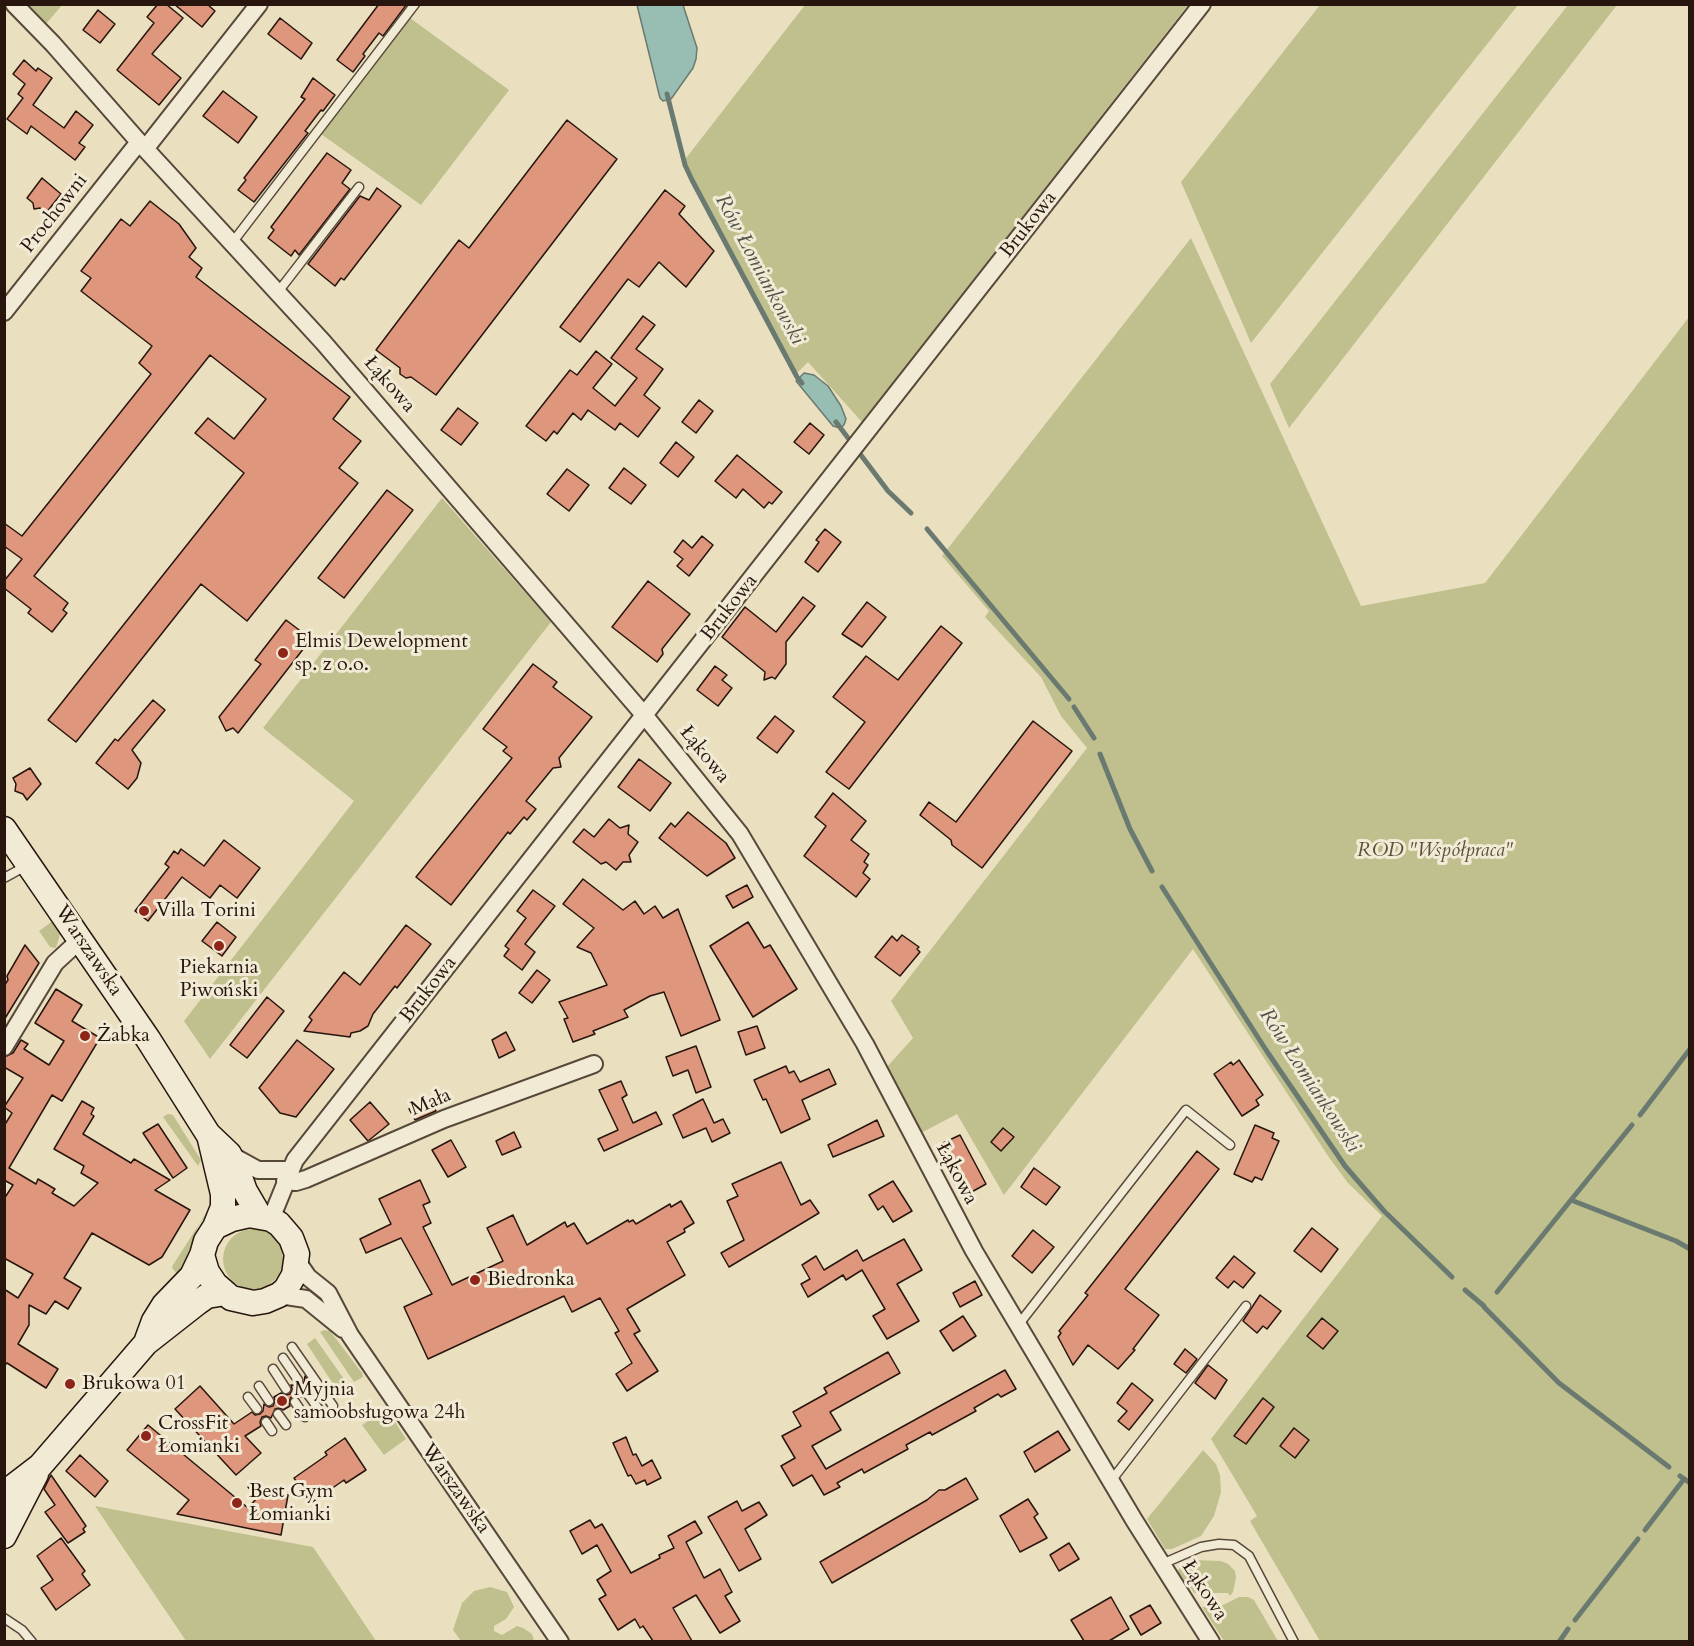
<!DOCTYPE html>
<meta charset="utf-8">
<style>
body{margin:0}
#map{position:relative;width:1694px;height:1646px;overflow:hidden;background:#eae0c0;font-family:Cardo,serif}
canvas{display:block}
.frame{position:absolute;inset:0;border:6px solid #28150d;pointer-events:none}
</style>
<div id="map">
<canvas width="1694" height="1646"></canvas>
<div class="frame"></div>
</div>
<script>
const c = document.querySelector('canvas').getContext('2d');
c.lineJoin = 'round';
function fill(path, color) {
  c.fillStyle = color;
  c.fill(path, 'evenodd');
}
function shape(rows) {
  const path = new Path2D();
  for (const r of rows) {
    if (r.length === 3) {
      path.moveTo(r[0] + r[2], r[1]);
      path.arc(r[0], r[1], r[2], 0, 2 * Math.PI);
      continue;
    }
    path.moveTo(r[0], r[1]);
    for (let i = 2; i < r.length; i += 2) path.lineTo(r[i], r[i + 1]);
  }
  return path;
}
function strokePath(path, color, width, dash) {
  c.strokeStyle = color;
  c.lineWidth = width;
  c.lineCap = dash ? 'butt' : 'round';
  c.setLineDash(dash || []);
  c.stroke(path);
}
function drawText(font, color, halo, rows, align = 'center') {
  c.font = font + ' Cardo,serif';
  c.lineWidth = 6;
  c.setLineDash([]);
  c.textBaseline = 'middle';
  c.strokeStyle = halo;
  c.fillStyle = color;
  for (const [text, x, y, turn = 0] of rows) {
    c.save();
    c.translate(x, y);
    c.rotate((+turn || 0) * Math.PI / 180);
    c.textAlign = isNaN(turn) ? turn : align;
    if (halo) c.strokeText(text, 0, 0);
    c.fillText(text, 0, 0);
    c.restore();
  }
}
fill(shape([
 [28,5,62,5,46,24],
 [805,5,1188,5,862,422,808,362,794,376,683,162],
 [1320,5,1518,5,1251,343,1181,182],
 [1568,5,1617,5,1289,428,1270,384],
 [410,18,509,90,421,205,321,134],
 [1191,238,1361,606,1485,583,1689,317,1689,1641,1320,1641,1250,1521,1257,1516,1211,1439,1382,1216,1348,1183,1328,1156,1193,949,1004,1195,957,1114,921,1133,886,1068,913,1038,891,1001,1087,748,1061,716,1041,677,985,617,989,611,942,556],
 [442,498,551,622,210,1059,184,1021,354,801,263,728],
 [54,920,60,934,56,948,50,947,39,931],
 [168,1114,173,1115,201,1160,198,1166,163,1117],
 [208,1210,210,1210,198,1226,183,1267,178,1275,172,1268,173,1265],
 [253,1259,30],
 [324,1330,330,1331,362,1373,363,1377,354,1382,320,1332],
 [315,1338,349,1386,339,1393,307,1344],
 [384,1410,388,1411,406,1439,384,1455,362,1425],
 [1203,1450,1216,1464,1220,1475,1221,1492,1214,1516,1201,1536,1172,1549,1165,1549,1147,1519],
 [95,1506,313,1547,376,1641,186,1641],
 [1194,1560,1221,1561,1228,1564,1235,1571,1236,1578,1233,1592,1230,1596,1228,1593,1194,1593,1191,1588,1188,1589,1177,1572,1183,1564],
 [490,1587,507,1592,514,1607,506,1619,494,1626,494,1631,502,1635,517,1626,523,1628,532,1634,534,1641,461,1641,453,1630,462,1603,474,1591],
 [1239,1597,1248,1597,1254,1600,1278,1641,1224,1641,1202,1607,1223,1605]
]), '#bfc08d');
const water = shape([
 [637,5,683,5,697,48,696,59,693,68,671,99,663,101,660,98,637,5],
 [804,373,814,375,828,386,841,406,846,419,844,425,840,428,833,426,796,381,804,373]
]);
fill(water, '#98bdb3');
strokePath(water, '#6b7a71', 1.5);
strokePath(shape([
 [667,94,685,165,692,180,797,377,802,383],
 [836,422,888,491,911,513],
 [927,529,1069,699],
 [1074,707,1094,738],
 [1100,754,1130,829,1152,871],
 [1162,887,1266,1050,1345,1166,1384,1211,1452,1277],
 [1640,1115,1690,1049],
 [1571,1200,1632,1125],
 [1465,1290,1484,1306],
 [1497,1292,1571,1200,1676,1241,1690,1249],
 [1484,1307,1559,1383,1669,1467],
 [1680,1476,1690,1483],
 [1645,1530,1684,1479],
 [1575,1620,1638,1539],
 [1559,1642,1568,1629]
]), '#6b7a71', 5);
const building = shape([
 [158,4,166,4,183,18,152,54,181,78,159,105,117,70,154,23,147,17,158,4],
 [174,4,207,4,215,11,202,27,174,4],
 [379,4,407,4,383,36,379,33,363,54,365,56,353,72,337,60,379,4],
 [98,10,115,24,100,43,83,30,98,10],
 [280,18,312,43,301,59,268,34,280,18],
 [24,60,36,71,38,68,52,78,33,105,64,128,76,111,93,125,79,143,85,147,75,160,31,126,27,134,7,119,23,98,18,94,25,84,13,74,24,60],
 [313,78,335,95,323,111,321,110,305,131,308,133,254,202,238,190,246,180,244,178,305,99,301,97,313,78],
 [223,91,257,117,238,143,203,116,223,91],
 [567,120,617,159,436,395,411,377,406,378,400,374,400,368,376,350,459,240,469,248,567,120],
 [327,153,351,170,342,183,350,189,299,255,295,250,291,256,268,238,274,230,271,227,327,153],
 [42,178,61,194,46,213,40,208,34,209,33,203,27,198,42,178],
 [377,188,401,206,344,280,341,278,335,286,308,264,360,196,369,200,377,188],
 [665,190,685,206,679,214,714,251,686,287,659,262,639,287,628,279,580,342,560,327,665,190],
 [150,201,179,224,196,248,189,257,202,268,196,277,350,397,333,419,361,441,339,468,358,483,247,621,201,584,76,742,48,720,244,473,195,433,208,418,234,439,266,399,210,355,34,576,68,603,63,610,67,613,52,632,28,613,31,609,4,588,4,581,22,559,4,546,4,523,22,536,151,374,139,363,152,346,81,291,91,278,81,271,121,219,130,226,150,201],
 [643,316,655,325,636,349,663,369,644,395,660,408,638,437,620,423,615,430,588,410,581,420,573,413,557,434,554,431,546,441,526,426,570,370,577,375,596,351,612,364,593,388,615,406,637,378,611,358,643,316],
 [699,400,713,411,696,433,682,422,699,400],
 [458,408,478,423,461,445,441,430,458,408],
 [810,423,824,435,809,454,794,442,810,423],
 [676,442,694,457,678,477,660,463,676,442],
 [737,455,782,492,772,504,769,502,764,508,743,489,736,498,715,481,737,455],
 [624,468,646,485,631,504,609,488,624,468],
 [567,469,589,485,569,511,547,494,567,469],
 [387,490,413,510,344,598,318,578,387,490],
 [825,529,841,542,818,572,805,562,819,542,816,540,825,529],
 [702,536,713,545,689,576,677,566,683,559,674,552,683,540,692,548,702,536],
 [648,581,690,614,662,649,663,654,657,662,612,627,648,581],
 [803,597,815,606,786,642,786,664,775,679,772,677,764,680,765,672,722,637,745,607,776,632,803,597],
 [867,602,886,617,862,647,842,634,867,602],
 [286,620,311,639,238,733,233,728,226,731,219,717,261,664,255,660,286,620],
 [941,626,962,643,849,789,826,772,865,722,833,697,866,656,898,680,941,626],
 [533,664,557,682,553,687,592,717,559,758,561,767,553,768,526,801,536,809,527,820,524,817,510,834,508,832,451,905,416,877,512,758,503,751,507,747,483,729,533,664],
 [715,666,727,675,722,680,732,688,718,706,697,690,715,666],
 [153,700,165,710,132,750,141,763,137,778,128,789,96,763,115,739,118,741,153,700],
 [775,716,794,731,777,753,757,738,775,716],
 [1033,721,1072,751,982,868,952,845,951,840,920,815,929,802,956,822,1033,721],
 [639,759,671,783,650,811,618,787,639,759],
 [30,768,41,784,27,800,23,794,15,791,16,784,13,778,30,768],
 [833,793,866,821,851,840,869,854,864,862,868,865,863,873,870,879,856,897,804,856,826,826,815,817,833,793],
 [688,812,726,843,735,858,707,876,659,838,671,823,675,827,688,812],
 [609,819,620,828,629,825,628,834,638,842,629,855,631,862,623,862,616,870,606,862,601,864,573,842,584,829,594,837,609,819],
 [224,840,260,868,237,898,220,885,210,898,182,877,148,921,135,911,169,867,165,864,174,851,178,854,181,849,204,866,224,840],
 [583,879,623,910,635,901,644,914,655,906,663,918,678,909,720,1020,681,1036,664,992,650,996,624,1010,628,1017,593,1031,595,1034,573,1042,564,1019,568,1018,559,1002,607,985,591,953,577,947,594,928,563,904,583,879],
 [747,885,753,897,733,908,726,896,747,885],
 [533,890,555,906,525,944,535,952,522,970,504,956,509,949,505,946,526,918,517,911,533,890],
 [217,922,236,937,222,956,202,941,217,922],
 [748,922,764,948,770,945,797,989,753,1017,710,946,748,922],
 [406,925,431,944,397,988,395,986,373,1014,368,1026,360,1031,351,1033,350,1037,304,1031,312,1020,309,1017,344,972,360,985,406,925],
 [902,935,919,947,917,949,920,952,900,976,875,957,892,936,897,941,902,935],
 [25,945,39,963,4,1020,4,986,8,980,7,976,25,945],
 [537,970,550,980,532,1003,519,993,537,970],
 [56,989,82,1005,72,1021,100,1038,62,1101,52,1095,9,1168,36,1184,38,1179,55,1189,52,1193,74,1206,98,1183,81,1173,84,1166,54,1149,82,1101,94,1108,91,1114,94,1116,83,1134,131,1163,134,1159,170,1180,155,1190,190,1210,162,1257,149,1265,92,1233,64,1278,81,1288,68,1309,55,1301,46,1314,29,1305,29,1325,18,1344,58,1369,46,1388,7,1363,4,1366,4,1289,18,1298,33,1274,4,1258,4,1199,13,1185,4,1180,4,1126,12,1113,4,1107,23,1078,4,1067,4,1057,13,1053,21,1040,28,1044,24,1049,49,1065,64,1041,35,1023,56,989],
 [267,997,284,1011,247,1058,230,1045,267,997],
 [757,1026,765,1048,746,1055,738,1032,757,1026],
 [506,1032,515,1050,499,1058,492,1040,506,1032],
 [297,1040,334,1069,296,1117,280,1113,259,1088,297,1040],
 [696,1046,711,1087,696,1093,688,1070,673,1076,666,1057,696,1046],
 [1239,1060,1263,1095,1256,1100,1259,1105,1242,1116,1214,1074,1231,1062,1233,1065,1239,1060],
 [786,1066,789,1073,794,1071,800,1082,829,1069,836,1084,802,1100,810,1119,781,1133,766,1099,763,1100,754,1080,786,1066],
 [621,1081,627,1095,622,1098,633,1123,656,1112,662,1124,604,1151,598,1139,618,1130,599,1090,621,1081],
 [703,1099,714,1123,723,1119,730,1133,712,1142,706,1128,683,1138,673,1115,703,1099],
 [431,1100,436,1111,415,1120,409,1109,431,1100],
 [370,1102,389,1124,368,1141,350,1120,370,1102],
 [877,1120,884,1136,833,1157,828,1145,877,1120],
 [158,1124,187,1168,173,1178,143,1133,158,1124],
 [1255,1125,1274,1133,1272,1138,1279,1141,1262,1180,1255,1177,1252,1182,1234,1174,1255,1125],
 [1003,1128,1014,1137,1001,1151,991,1142,1003,1128],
 [514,1132,521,1147,502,1155,496,1141,514,1132],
 [960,1135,986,1184,968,1194,941,1144,960,1135],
 [451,1140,466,1167,448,1177,432,1150,451,1140],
 [1197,1151,1219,1169,1125,1289,1159,1315,1133,1349,1135,1350,1118,1369,1088,1345,1073,1365,1058,1337,1061,1333,1059,1331,1088,1295,1085,1293,1197,1151],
 [781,1162,801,1205,810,1200,819,1213,729,1267,721,1253,744,1240,727,1201,738,1196,732,1184,781,1162],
 [1034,1168,1060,1187,1046,1205,1021,1187,1034,1168],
 [420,1180,430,1202,423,1205,431,1223,423,1227,452,1285,503,1261,487,1228,513,1215,527,1245,565,1222,567,1227,574,1223,587,1244,628,1220,629,1222,633,1220,636,1224,670,1204,671,1207,681,1201,694,1223,684,1229,685,1232,667,1242,685,1275,627,1309,640,1331,634,1334,658,1371,627,1391,616,1374,632,1363,615,1333,619,1331,600,1298,572,1312,564,1296,428,1359,404,1307,432,1294,401,1238,366,1253,360,1239,391,1224,379,1199,420,1180],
 [893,1181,912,1211,893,1222,883,1206,878,1210,869,1195,893,1181],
 [1312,1228,1338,1249,1321,1272,1294,1251,1312,1228],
 [1033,1230,1054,1247,1032,1273,1012,1256,1033,1230],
 [904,1239,922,1270,897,1284,919,1321,887,1339,873,1316,885,1309,862,1270,846,1280,843,1275,808,1297,801,1284,810,1279,802,1265,816,1256,824,1270,857,1250,863,1261,904,1239],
 [1234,1256,1255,1273,1243,1288,1234,1281,1228,1288,1216,1278,1234,1256],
 [975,1281,982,1295,960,1307,953,1293,975,1281],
 [1260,1295,1281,1311,1267,1329,1263,1326,1257,1333,1243,1321,1260,1295],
 [963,1316,976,1336,953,1351,940,1331,963,1316],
 [1322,1318,1338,1331,1323,1349,1307,1336,1322,1318],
 [1185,1349,1197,1359,1186,1373,1174,1364,1185,1349],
 [888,1352,900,1373,830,1412,841,1430,812,1446,826,1469,1005,1370,1016,1389,1001,1397,998,1394,974,1408,976,1411,932,1435,930,1432,906,1445,908,1449,864,1473,862,1469,837,1483,840,1487,824,1495,812,1475,793,1486,781,1466,795,1458,782,1436,801,1426,793,1412,827,1393,824,1388,888,1352],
 [1208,1365,1227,1380,1215,1399,1195,1383,1208,1365],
 [305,1376,314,1389,304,1388,301,1391,302,1397,291,1397,289,1402,290,1406,283,1410,280,1408,275,1409,271,1418,266,1416,262,1417,260,1422,261,1426,245,1436,261,1453,236,1475,175,1409,200,1386,234,1424,252,1412,255,1415,260,1414,263,1411,264,1404,269,1407,273,1406,275,1401,274,1397,281,1393,286,1395,290,1394,292,1389,291,1385,301,1386,304,1382,305,1376],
 [1132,1383,1153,1400,1129,1430,1118,1421,1127,1411,1117,1403,1132,1383],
 [1263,1398,1274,1407,1246,1444,1234,1436,1263,1398],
 [148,1425,248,1508,257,1498,248,1487,288,1495,281,1535,177,1514,189,1500,127,1450,148,1425],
 [1294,1428,1309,1440,1295,1458,1280,1446,1294,1428],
 [1058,1431,1070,1450,1035,1472,1024,1452,1058,1431],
 [626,1437,633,1455,636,1454,642,1466,652,1460,661,1478,647,1485,645,1480,636,1484,631,1475,628,1476,613,1443,626,1437],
 [345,1438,366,1470,346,1483,344,1480,311,1503,294,1478,327,1455,325,1452,345,1438],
 [80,1455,108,1481,95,1497,66,1471,80,1455],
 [51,1475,86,1526,83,1529,85,1532,68,1543,45,1512,55,1505,44,1489,51,1475],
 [966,1478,978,1499,832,1583,820,1562,927,1500,939,1490,945,1490,966,1478],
 [1028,1499,1038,1514,1034,1517,1047,1538,1020,1552,1000,1516,1028,1499],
 [737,1501,742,1511,759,1502,767,1515,745,1529,761,1559,739,1571,708,1517,737,1501],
 [590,1520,595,1528,602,1524,631,1573,660,1558,659,1555,674,1548,668,1536,695,1521,702,1533,686,1542,704,1578,720,1569,732,1592,725,1596,740,1621,720,1633,696,1595,673,1608,692,1641,653,1641,643,1626,640,1628,635,1619,618,1630,599,1599,606,1595,597,1580,611,1571,597,1545,582,1554,570,1531,590,1520],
 [61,1538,85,1571,82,1574,90,1585,56,1610,41,1588,53,1580,37,1556,61,1538],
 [1069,1543,1079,1559,1059,1571,1050,1555,1069,1543],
 [1111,1597,1129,1629,1109,1641,1084,1641,1071,1620,1111,1597],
 [1150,1605,1161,1623,1141,1635,1130,1616,1150,1605]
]);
fill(building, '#de967d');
strokePath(building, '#28150d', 1.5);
const lane = shape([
 [232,243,415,4],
 [278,292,359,187],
 [4,878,26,866],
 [1019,1324,1186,1110,1230,1145],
 [292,1347,333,1406],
 [283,1358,298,1380],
 [273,1369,286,1389],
 [259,1386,269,1401],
 [307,1393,320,1411],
 [248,1397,257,1409],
 [295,1402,305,1417],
 [278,1414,286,1425],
 [266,1422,272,1431],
 [1111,1481,1246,1306],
 [1162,1564,1201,1547,1219,1544,1234,1545,1249,1556,1294,1642],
 [4,1618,22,1630,32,1642]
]);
const street = shape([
 [14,4,53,44,139,142,323,342,645,716,740,834,865,1044,974,1251,1134,1520,1211,1642],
 [145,149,259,4],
 [4,312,139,142],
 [4,1047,55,963,81,939],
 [229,1154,258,1170,289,1170],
 [285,1181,296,1182,306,1179,444,1119,594,1064],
 [271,1219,295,1160,1202,4],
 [297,1261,308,1277,328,1293,350,1335,560,1642],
 [279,1295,306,1299,343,1329]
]);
const secondary = shape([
 [4,829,148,1039,208,1134,229,1154,237,1169,245,1191,259,1215],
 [209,1135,223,1194,223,1207,215,1227],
 [249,1215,271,1219,279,1224,291,1238,297,1254,294,1275,286,1289,279,1295,265,1301,253,1303,231,1298,215,1284,207,1272,202,1255,206,1241,215,1227,232,1219,249,1215],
 [147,1340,154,1321,164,1305,192,1276,202,1255],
 [4,1496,10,1489,40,1466,146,1343,197,1303,207,1296,225,1293],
 [4,1536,36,1474]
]);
strokePath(lane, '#58483a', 11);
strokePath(street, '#58483a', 20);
strokePath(secondary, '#28150d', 27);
strokePath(lane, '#f1ebd6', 8);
strokePath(street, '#f1ebd6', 16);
strokePath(secondary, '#f1ebd6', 24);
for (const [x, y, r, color] of [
 [283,653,6,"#8f2418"],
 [144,911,6,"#8f2418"],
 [219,946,6,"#8f2418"],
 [85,1036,6,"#8f2418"],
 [475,1280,6,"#8f2418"],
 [70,1384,6,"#8f2418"],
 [282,1401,6,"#8f2418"],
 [146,1436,6,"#8f2418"],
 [237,1503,6,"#8f2418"]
]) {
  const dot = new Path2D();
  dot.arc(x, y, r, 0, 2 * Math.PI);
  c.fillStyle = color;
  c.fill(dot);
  strokePath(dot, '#f1ebd6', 2);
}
drawText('20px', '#28150d', '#f1ebd6', [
 ["Prochowni",55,214,-52],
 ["Brukowa",1029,225,-52],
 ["Łąkowa",389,385,49],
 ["Brukowa",730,608,-52],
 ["Łąkowa",704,755,51],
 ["Warszawska",88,951,56],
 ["Brukowa",429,990,-52],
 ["Mała",431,1103,-23],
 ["Łąkowa",956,1174,62],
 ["Warszawska",455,1489,55],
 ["Łąkowa",1204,1591,57]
]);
drawText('20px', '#28150d', '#f1ebd6', [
 ["Elmis Dewelopment",295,642],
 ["sp. z o.o.",295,665],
 ["Villa Torini",156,911],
 ["Piekarnia",219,968,"center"],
 ["Piwoński",219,991,"center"],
 ["Żabka",97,1036],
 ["Biedronka",487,1280],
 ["Brukowa 01",82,1384],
 ["Myjnia",294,1390],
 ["samoobsługowa 24h",294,1413],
 ["CrossFit",158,1424],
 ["Łomianki",158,1447],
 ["Best Gym",249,1492],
 ["Łomianki",249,1515]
], 'left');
drawText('italic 20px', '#5d513a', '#f1ebd6', [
 ["ROD \"Współpraca\"",1435,851]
]);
drawText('italic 21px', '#4f5047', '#f1ebd6', [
 ["Rów Łomiankowski",759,270,62],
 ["Rów Łomiankowski",1309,1081,57]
]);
</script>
